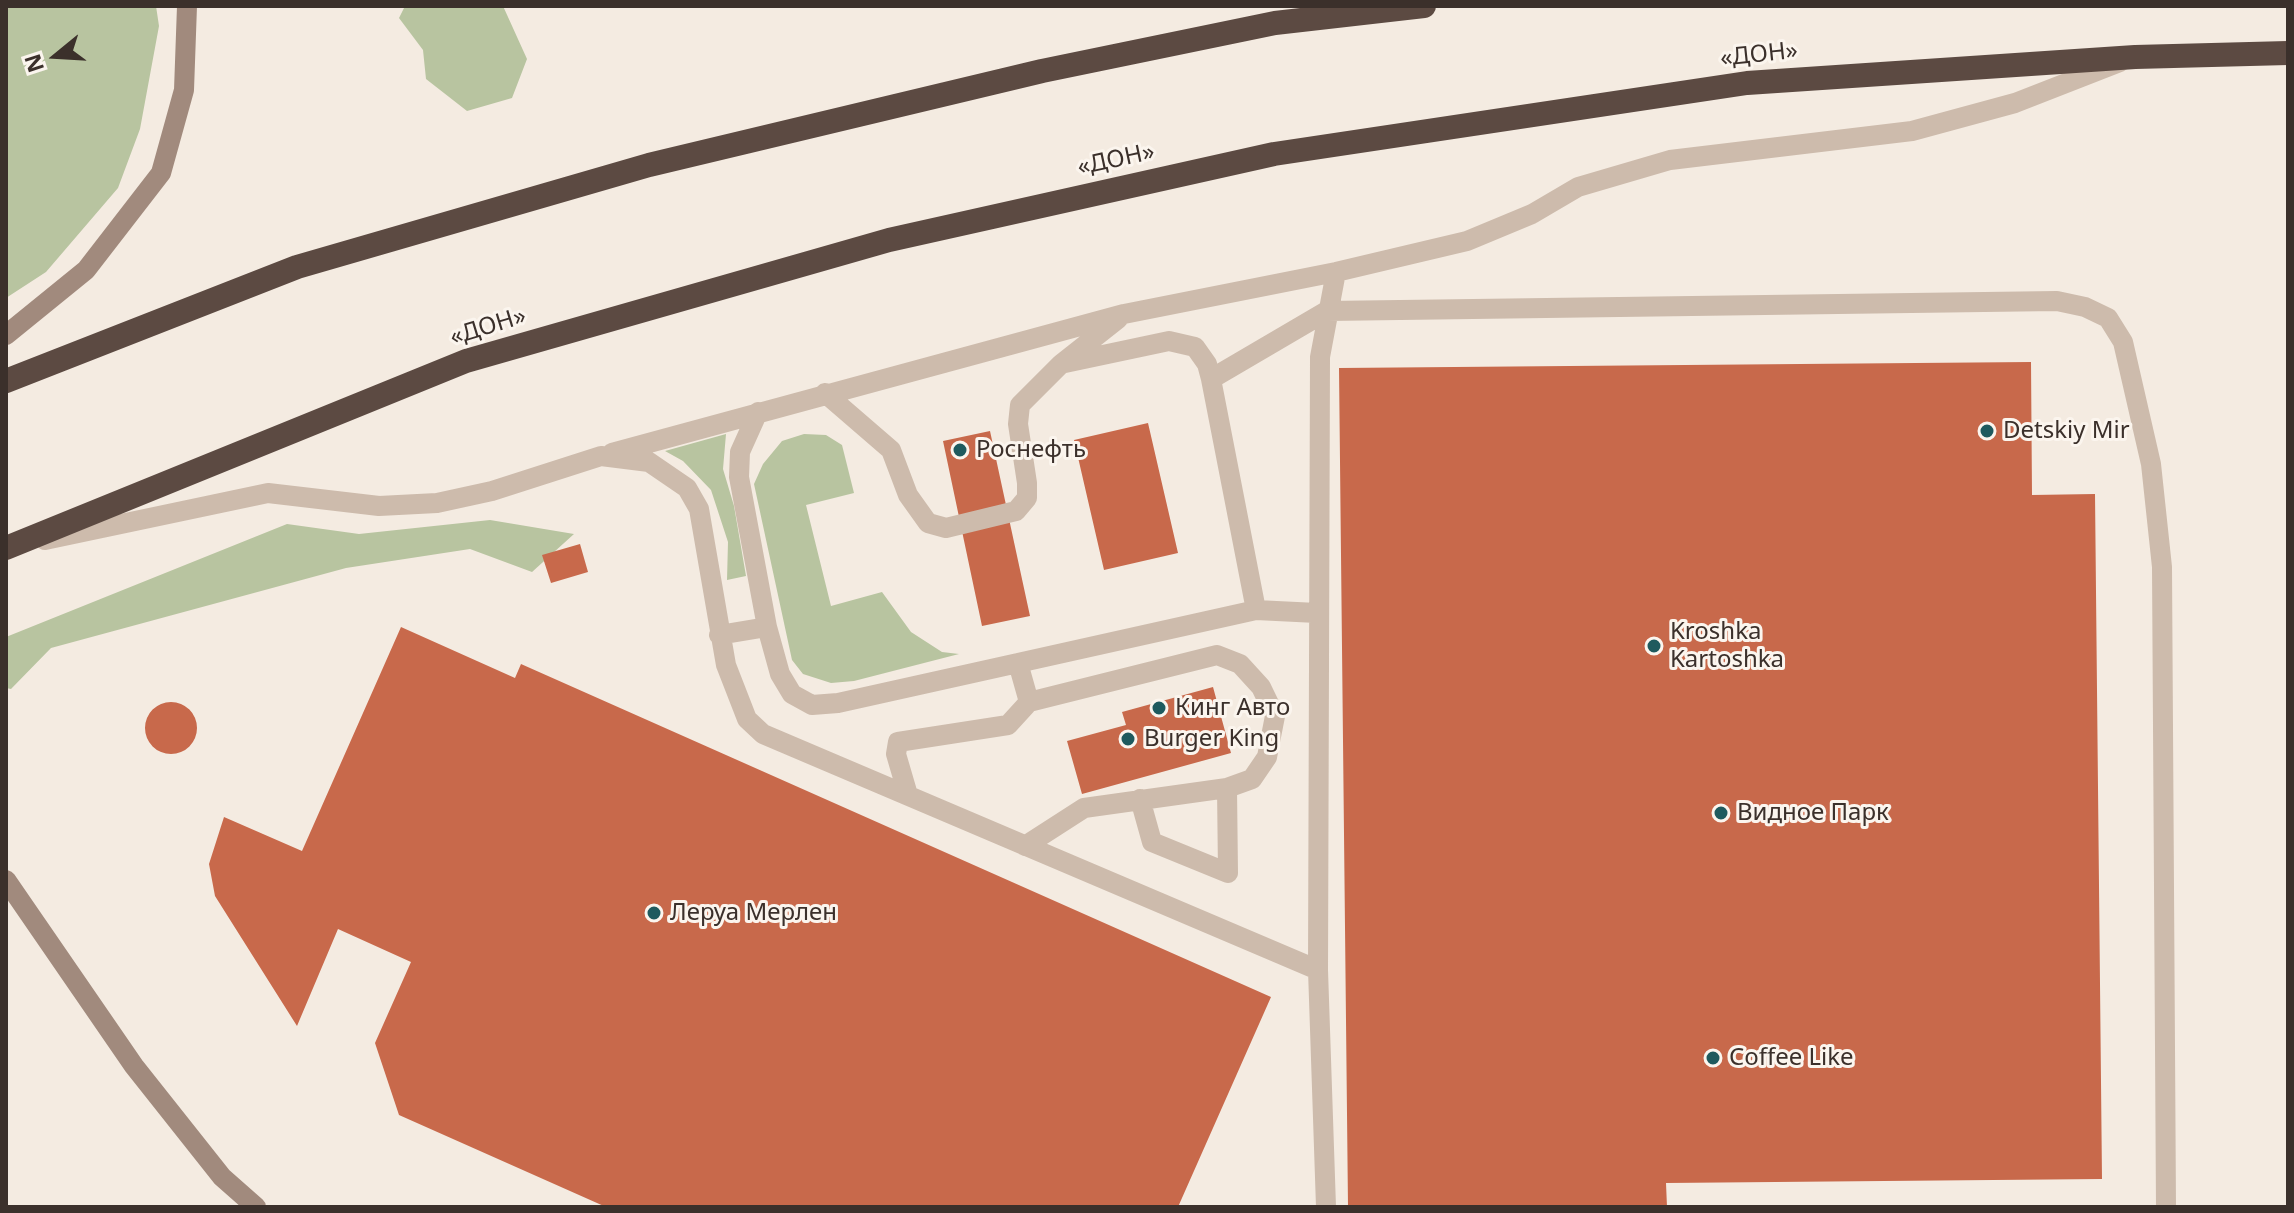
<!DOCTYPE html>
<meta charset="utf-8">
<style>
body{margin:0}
#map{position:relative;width:2294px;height:1213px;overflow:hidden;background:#f4ebe1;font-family:"Noto Sans",sans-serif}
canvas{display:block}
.frame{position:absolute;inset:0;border:8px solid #3b302b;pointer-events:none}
.north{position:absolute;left:16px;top:16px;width:80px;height:80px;-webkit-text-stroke:6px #fbf5ee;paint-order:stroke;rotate:252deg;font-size:22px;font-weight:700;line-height:32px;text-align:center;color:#3b302b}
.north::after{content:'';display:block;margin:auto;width:28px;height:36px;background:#3b302b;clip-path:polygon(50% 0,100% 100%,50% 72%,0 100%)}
</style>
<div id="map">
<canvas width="2294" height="1213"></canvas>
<div class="frame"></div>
<div class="north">N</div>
</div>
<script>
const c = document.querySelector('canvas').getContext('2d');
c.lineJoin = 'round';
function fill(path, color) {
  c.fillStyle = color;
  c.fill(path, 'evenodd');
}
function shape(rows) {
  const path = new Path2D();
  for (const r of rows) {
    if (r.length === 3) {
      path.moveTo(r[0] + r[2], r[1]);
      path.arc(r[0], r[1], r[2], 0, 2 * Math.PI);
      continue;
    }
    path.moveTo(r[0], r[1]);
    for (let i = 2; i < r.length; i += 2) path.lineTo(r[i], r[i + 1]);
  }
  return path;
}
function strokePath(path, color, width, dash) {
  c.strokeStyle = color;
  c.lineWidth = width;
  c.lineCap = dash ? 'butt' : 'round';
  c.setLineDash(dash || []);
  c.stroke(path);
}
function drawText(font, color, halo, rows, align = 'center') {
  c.font = font + ' "Noto Sans",sans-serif';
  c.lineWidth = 6;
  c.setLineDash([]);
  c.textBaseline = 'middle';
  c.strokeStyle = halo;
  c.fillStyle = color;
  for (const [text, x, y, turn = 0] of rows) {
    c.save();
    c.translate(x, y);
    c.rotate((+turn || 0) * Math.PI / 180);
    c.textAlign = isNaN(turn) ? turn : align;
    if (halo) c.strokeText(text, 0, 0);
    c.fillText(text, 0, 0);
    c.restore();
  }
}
fill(shape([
 [6,6,156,6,159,26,140,129,118,188,46,272,6,298],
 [405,6,503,6,527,59,512,98,467,111,426,79,423,50,399,18],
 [726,434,723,469,734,506,746,576,727,580,728,542,711,490,683,461,665,451],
 [804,434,826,435,842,445,854,493,806,505,831,606,882,592,911,632,942,652,959,654,854,681,831,683,803,674,792,660,754,484,763,464,782,441],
 [490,520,574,534,532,572,470,549,346,568,51,648,11,689,6,688,6,637,287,524,359,534]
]), '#b8c4a0');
fill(shape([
 [2031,362,2032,495,2095,494,2102,1179,1666,1183,1667,1207,1348,1207,1339,368],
 [1148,423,1178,553,1104,570,1074,440],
 [990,431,1030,616,982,626,943,441],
 [580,544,588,572,551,583,542,555],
 [401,627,515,678,521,664,1271,997,1178,1207,606,1207,399,1115,375,1043,411,962,338,929,297,1026,215,896,209,864,224,817,302,851],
 [1213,687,1231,753,1082,794,1067,741,1126,725,1122,712],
 [171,728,26]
]), '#c8694b');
strokePath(shape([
 [1065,363,1169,341,1195,347,1207,364,1211,379],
 [825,393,891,450,908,495,928,523,946,528,1016,511,1027,498,1027,483,1018,424,1020,405,1061,364,1118,319],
 [758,412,740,452,739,477,767,627,780,674,792,694,812,705,838,703,1018,663,1029,702],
 [612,453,1124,314,1336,272,1467,241,1532,214,1578,187,1670,160,1912,131,2015,103,2120,62],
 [45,540,268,493,379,506,437,503,492,491,601,456,649,462,687,488,699,509,726,665,747,719,763,734,1318,970,1320,357,1336,272],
 [1256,610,1317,613],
 [719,635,767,627],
 [1018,663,1256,610,1211,379,1327,311,2057,301,2085,307,2108,318,2123,342,2151,464,2162,567,2166,1207],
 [908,795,896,754,898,742,1008,725,1029,702,1217,655,1240,664,1261,687,1275,716,1267,757,1252,779,1227,788,1084,808,1025,846],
 [1140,799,1152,842,1228,873,1227,788],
 [1318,970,1326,1207]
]), '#cdbbac', 20);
strokePath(shape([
 [6,335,86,270,161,173,184,90,187,6],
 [6,880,134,1066,222,1177,256,1207]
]), '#a18a7d', 20);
strokePath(shape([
 [6,381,297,267,649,165,1042,71,1275,23,1424,6],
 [6,548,466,361,889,240,1274,154,1747,83,2135,57,2288,53]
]), '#5c4a42', 24);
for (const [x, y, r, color] of [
 [1987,431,8,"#1f5a5e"],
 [960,450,8,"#1f5a5e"],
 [1654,646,8,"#1f5a5e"],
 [1159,708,8,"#1f5a5e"],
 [1128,739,8,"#1f5a5e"],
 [1721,813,8,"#1f5a5e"],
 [654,913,8,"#1f5a5e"],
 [1713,1058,8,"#1f5a5e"]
]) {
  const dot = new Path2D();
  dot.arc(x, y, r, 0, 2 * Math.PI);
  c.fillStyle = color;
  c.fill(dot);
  strokePath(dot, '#fbf5ee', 3);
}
drawText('24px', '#3b302b', '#fbf5ee', [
 ["«ДОН»",1759,55,-6],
 ["«ДОН»",1116,160,-12],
 ["«ДОН»",488,327,-17]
]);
drawText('24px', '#3b302b', '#fbf5ee', [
 ["Detskiy Mir",2003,431],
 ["Роснефть",976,450],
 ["Kroshka",1670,632],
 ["Kartoshka",1670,660],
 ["Кинг Авто",1175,708],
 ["Burger King",1144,739],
 ["Видное Парк",1737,813],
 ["Леруа Мерлен",670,913],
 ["Coffee Like",1729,1058]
], 'left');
</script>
